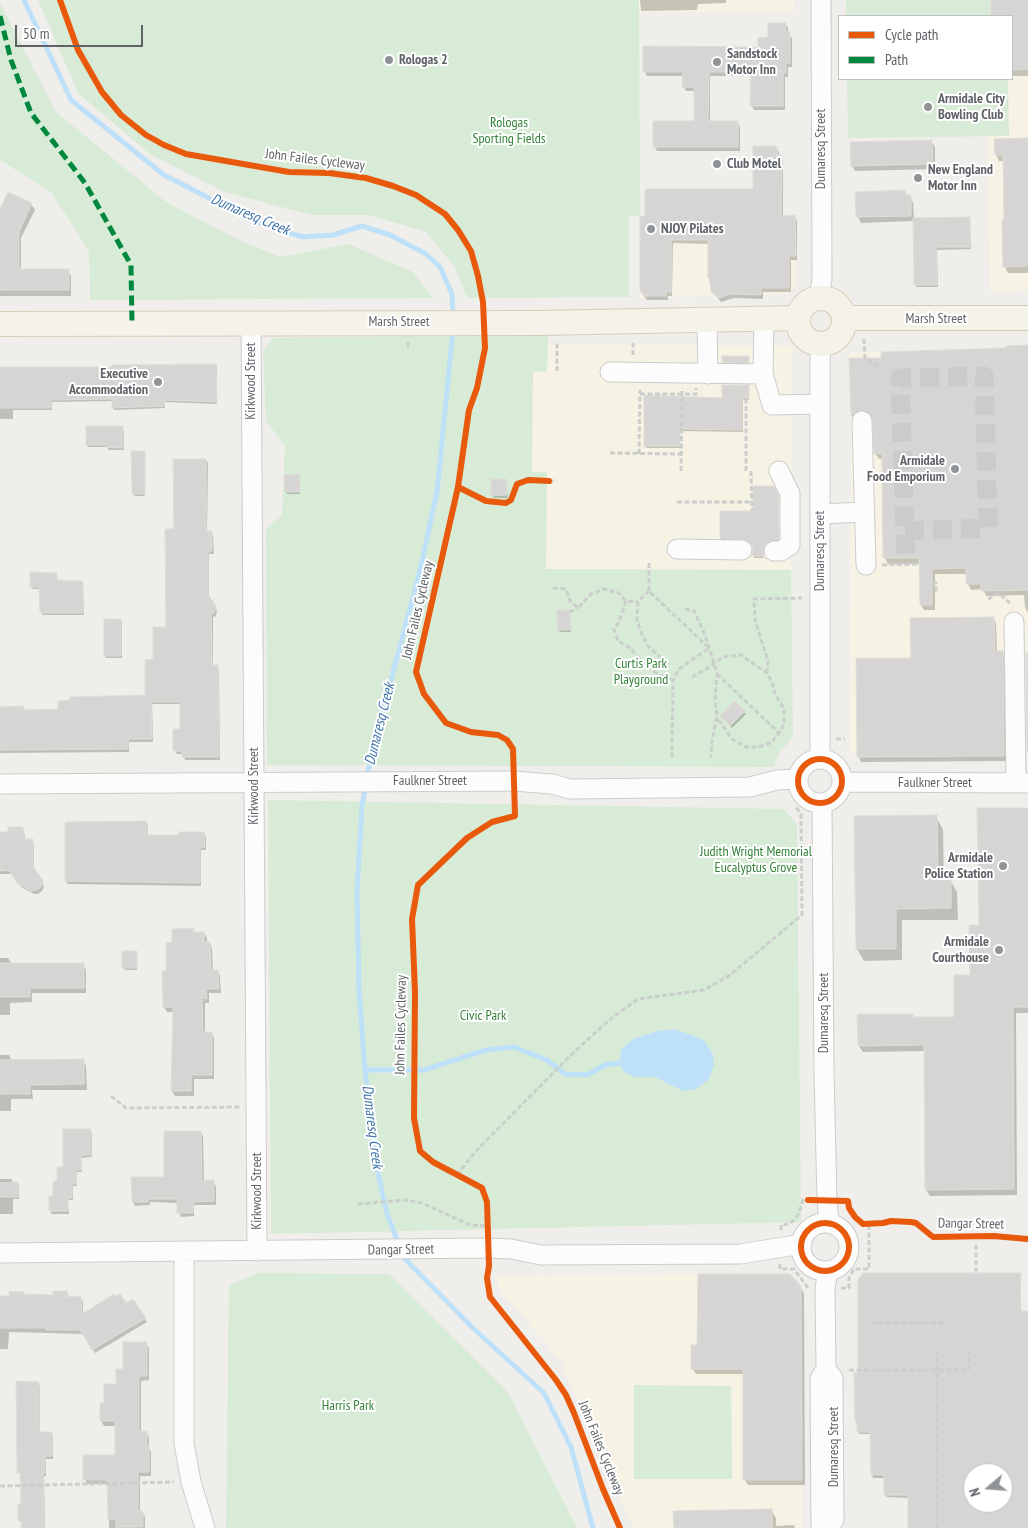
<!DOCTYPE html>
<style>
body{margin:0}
#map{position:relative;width:1028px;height:1528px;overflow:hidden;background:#efeeea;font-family:"PT Sans Narrow",sans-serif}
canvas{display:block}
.legend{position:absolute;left:838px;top:15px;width:175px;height:65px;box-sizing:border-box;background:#fff;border:1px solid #bfc1c3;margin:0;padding:6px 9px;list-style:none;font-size:15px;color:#5f6368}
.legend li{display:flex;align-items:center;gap:10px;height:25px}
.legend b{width:25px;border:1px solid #bfc1c3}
.north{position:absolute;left:963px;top:1463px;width:50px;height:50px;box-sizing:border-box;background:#fff;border:1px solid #bfc1c3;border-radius:50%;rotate:252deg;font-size:14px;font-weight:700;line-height:20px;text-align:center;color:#5f6368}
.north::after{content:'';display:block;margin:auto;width:18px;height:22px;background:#919496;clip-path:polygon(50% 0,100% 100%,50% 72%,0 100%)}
.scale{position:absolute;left:15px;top:25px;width:128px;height:22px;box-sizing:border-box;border:2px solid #5f6368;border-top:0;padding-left:6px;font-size:15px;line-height:18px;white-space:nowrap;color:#5f6368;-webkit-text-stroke:4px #fff;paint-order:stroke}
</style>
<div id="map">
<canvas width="1028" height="1528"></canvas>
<ul class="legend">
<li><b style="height:6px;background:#e8590c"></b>Cycle path</li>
<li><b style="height:6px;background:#00873e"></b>Path</li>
</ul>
<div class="north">N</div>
<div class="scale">50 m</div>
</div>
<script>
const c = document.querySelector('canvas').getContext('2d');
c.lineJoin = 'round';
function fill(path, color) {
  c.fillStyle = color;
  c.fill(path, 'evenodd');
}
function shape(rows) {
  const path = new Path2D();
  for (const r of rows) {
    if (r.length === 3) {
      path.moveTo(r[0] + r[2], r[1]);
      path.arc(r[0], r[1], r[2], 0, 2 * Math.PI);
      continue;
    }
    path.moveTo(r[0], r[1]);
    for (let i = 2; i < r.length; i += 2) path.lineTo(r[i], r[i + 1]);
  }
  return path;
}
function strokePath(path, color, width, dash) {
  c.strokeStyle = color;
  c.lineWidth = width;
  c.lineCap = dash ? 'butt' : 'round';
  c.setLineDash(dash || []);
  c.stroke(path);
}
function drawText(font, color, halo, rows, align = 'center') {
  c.font = font + ' "PT Sans Narrow",sans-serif';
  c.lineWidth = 4;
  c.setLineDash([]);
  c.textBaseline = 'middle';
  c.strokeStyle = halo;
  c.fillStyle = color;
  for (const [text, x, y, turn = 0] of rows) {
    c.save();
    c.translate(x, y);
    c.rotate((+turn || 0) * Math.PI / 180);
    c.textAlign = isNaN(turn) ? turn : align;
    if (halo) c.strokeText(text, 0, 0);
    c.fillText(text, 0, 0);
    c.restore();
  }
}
fill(shape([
 [639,0,794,0,794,12,639,12],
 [1028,69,1028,290,990,291,988,136,1009,136,1008,79,1012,79,1012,70],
 [795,215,796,286,788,294,640,298,640,216],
 [547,344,792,346,791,570,546,569,547,472,532,472,533,371,547,371],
 [1028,345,1028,756,857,757,850,751,851,416,849,353,1005,348,1006,346],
 [790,1274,801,1286,802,1528,634,1528,564,1370,564,1364,498,1287,498,1275]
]), '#f7f3e4');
fill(shape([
 [38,0,639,0,640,216,629,216,629,297,467,298,455,267,426,232,369,215,312,215,225,192,150,154,78,93],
 [846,0,1028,0,1028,69,1012,70,1012,16,846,16],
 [0,3,56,112,166,202,237,239,280,257,348,244,413,272,433,298,90,300,89,251,51,192,0,160],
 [847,79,1008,79,1009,136,848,138],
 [548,334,547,371,533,372,532,472,547,472,546,569,791,570,793,736,787,745,779,752,774,767,267,765,266,529,282,515,285,446,266,421,263,351,273,338],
 [268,800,784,809,797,824,801,1222,271,1234],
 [258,1273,389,1274,508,1392,577,1528,226,1528,229,1285],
 [634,1385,731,1386,732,1479,634,1479]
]), '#d8ebd6');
fill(shape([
 [675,1029,704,1040,713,1054,714,1065,709,1079,696,1089,683,1091,655,1077,635,1077,624,1072,619,1063,621,1050,633,1039,658,1031]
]), '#bfe0f9');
fill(shape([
 [640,0,726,0,726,3,698,4,697,10,641,11],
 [992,0,1028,0,1028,76,1012,76,1012,16,993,16],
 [786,24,788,28,788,34,792,38,792,67,788,67,788,77,785,77,785,110,754,110,752,106,752,76,710,76,710,122,737,122,740,127,740,151,657,151,654,146,695,122,695,91,686,91,684,87,684,76,647,76,644,71,759,49],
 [1028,139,1028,273,1008,273,1005,267,1006,221,1004,161,999,161,996,154],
 [931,141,935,147,935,169,855,171,852,166],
 [776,147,779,152,779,157,781,157,783,161,783,217,795,217,797,221,797,260,791,260,791,292,763,292,763,299,734,298,721,302,712,290,709,244,673,243,672,296,668,296,668,300,647,300,641,291,641,217,754,190],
 [905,192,913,202,914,219,969,219,970,221,971,249,937,250,938,287,917,287,916,285,914,221,861,223,858,217],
 [31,204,35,210,21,238,21,270,68,270,71,276,71,296,0,296,0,212],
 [1028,346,1028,613,1025,607,1024,595,986,596,983,589,971,590,968,584,967,574,935,574,935,610,924,610,921,605,920,564,888,564,885,558,884,459,879,459,875,453,872,417,866,415,855,421,852,416,850,360,882,359],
 [748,357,749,365,725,364,724,362],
 [216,365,217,367,217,404,165,402,165,408,114,410,113,401,52,402,52,410,13,410,13,419,0,419,0,367,10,367,11,368,82,369],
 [748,386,749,400,743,400,743,432,680,431,680,448,646,448,645,446],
 [122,428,124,430,124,450,109,450,107,447,88,447,87,445],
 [144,452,145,455,145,496,135,496,133,494],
 [206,460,208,463,207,532,211,532,213,535,214,554,209,554,209,598,217,610,216,616,213,617,213,666,217,666,219,670,220,760,185,760,183,754,177,754,175,750,181,731,181,704,152,704,153,742,129,742,129,752,0,753,0,708,23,708,25,711,60,710,146,696,154,661,167,628,175,530],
 [299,476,300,494,287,494,286,491],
 [506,480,508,498,494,498,492,495],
 [773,488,779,498,779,541,770,543,765,548,763,554,764,558,754,558,754,546,750,542,722,541,721,538,721,512,755,512],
 [56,574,58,582,82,582,83,584,84,615,42,615,41,589,33,589,31,587],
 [569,611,571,632,560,632,558,630],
 [993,618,996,623,997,652,1002,652,1005,657,1007,761,861,762,859,757,912,659],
 [121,620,122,622,122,658,106,658,105,656],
 [735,703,746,714,732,728,723,719],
 [1028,809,1028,1013,1016,1013,1017,1195,930,1196,926,1190,925,1051,863,1052,859,1046,912,1015,914,1018,955,1018,971,976,980,926],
 [936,817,943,829,944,880,950,880,957,892,958,920,902,920,902,960,864,961,857,949],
 [146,823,148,826,148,836,180,836,204,833,206,837,206,850,201,850,201,886,68,884,66,881],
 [22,828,24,832,25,840,32,840,34,844,34,870,44,886,42,891,38,894,34,894,21,887,12,874,0,874,0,833,10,833],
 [193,930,195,933,204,933,207,938,207,943,210,943,212,948,213,972,218,971,220,976,221,993,209,993,209,1003,205,1003,205,1033,211,1033,214,1038,214,1079,194,1079,194,1096,175,1096,172,1091,174,1012,167,1012,164,1007,164,972,168,972,174,944],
 [136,952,137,970,125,970,124,968],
 [0,958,8,958,12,964,83,964,86,970,86,993,32,993,32,1002,10,1003,10,1015,0,1015],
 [0,1055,9,1055,12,1061,83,1061,86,1066,87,1090,32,1090,33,1099,11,1099,11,1111,0,1111],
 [90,1131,92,1133,92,1157,81,1158,82,1172,77,1172,77,1186,73,1186,73,1200,68,1200,69,1214,51,1214,50,1197,54,1197,64,1168],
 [201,1132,203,1136,204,1182,213,1182,216,1186,216,1205,194,1205,194,1216,181,1217,179,1212,178,1203,150,1202,150,1205,135,1206,133,1202,165,1178],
 [0,1179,12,1179,13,1184,18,1184,19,1186,19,1199,13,1199,13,1214,0,1214],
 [1020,1274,1021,1277,1021,1312,1028,1312,1028,1528,909,1528,909,1498,887,1497,885,1494,885,1478,873,1478,872,1475,872,1434,859,1434,856,1420,859,1374],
 [973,1473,1003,1473,1003,1503,973,1503],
 [800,1287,804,1293,805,1485,748,1485,744,1479,744,1374,696,1374,692,1368,699,1346],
 [67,1292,69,1298,81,1298,83,1302,83,1315,126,1305,133,1300,147,1322,95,1353,83,1334,9,1332,8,1349,0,1349,0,1297,54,1296],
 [146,1343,149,1348,149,1380,141,1381,141,1432,146,1432,149,1437,149,1448,151,1452,151,1476,140,1476,140,1512,143,1513,145,1517,145,1528,109,1528,108,1484,87,1484,85,1479,116,1456,116,1426,104,1426,101,1421,106,1404,117,1386,124,1370],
 [38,1383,40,1386,40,1433,51,1433,53,1437,53,1459,46,1459,46,1476,44,1476,45,1528,23,1528,23,1524,19,1520,23,1506,22,1476,18,1472],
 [771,1510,776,1518,776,1526,794,1525,795,1528,675,1528]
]), '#0003');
strokePath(shape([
 [24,0,71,100,164,175,246,217,275,229,303,237,333,235,362,226,390,235,426,254,440,267,452,294,453,317],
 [367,777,372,751,419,575,437,492,453,330],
 [366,786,362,805,357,892,359,990,365,1070,377,1168,387,1214,399,1245],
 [365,1070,424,1070,486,1050,514,1047,547,1060,565,1074,587,1075,605,1065,619,1063],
 [402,1253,404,1258,474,1329,544,1393,571,1447,593,1528]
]), '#bfe0f9', 5);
const building = shape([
 [991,0,1028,0,1028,69,1012,70,1012,16,991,16,991,0],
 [768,23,786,23,786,32,790,32,790,63,786,63,786,73,783,73,783,106,750,106,751,72,709,72,708,121,738,121,738,147,653,147,653,121,694,121,694,87,682,87,683,72,643,72,643,46,758,47,758,38,768,37,768,23],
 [1028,138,1028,266,1003,267,1002,220,1004,219,1003,155,995,155,994,139,1028,138],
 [932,140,933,164,851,166,850,142,932,140],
 [753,146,777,146,777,155,782,155,781,216,795,215,796,256,789,256,789,288,761,288,761,295,731,294,718,298,711,291,709,277,708,278,708,240,671,240,671,292,666,292,666,296,643,296,643,292,640,292,640,216,645,216,645,189,753,189,753,146],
 [905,190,906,195,911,195,911,216,856,217,855,192,905,190],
 [8,192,32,203,19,232,19,269,69,269,69,290,0,290,0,209,8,192],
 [970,217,970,247,936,247,937,285,914,285,913,218,970,217],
 [1028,345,1028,590,981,591,981,584,966,584,966,568,932,569,932,605,920,605,919,558,883,558,882,453,874,454,872,416,868,411,862,410,857,411,851,416,849,358,881,358,881,352,1006,348,1006,346,1028,345],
 [722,356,749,356,749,363,722,362,722,356],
 [216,364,217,402,165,400,165,406,112,408,112,399,51,400,51,408,0,408,0,367,112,367,112,365,216,364],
 [722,385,749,385,749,398,742,398,742,430,680,429,680,446,644,446,644,395,722,398,722,385],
 [86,426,123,426,123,448,106,447,106,445,86,445,86,426],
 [131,451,145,451,145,494,132,494,131,451],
 [173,459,206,459,206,529,207,531,212,531,212,551,208,551,208,594,216,606,214,613,211,614,212,665,218,665,219,757,182,757,182,751,173,751,173,729,180,729,180,702,151,702,152,739,128,739,128,749,0,750,0,707,24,706,24,710,58,709,58,701,70,700,70,697,145,695,145,660,153,659,153,627,166,627,165,529,174,529,173,459],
 [300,474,300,492,285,492,284,475,300,474],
 [491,479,507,479,507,495,491,496,491,479],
 [753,486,774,486,778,495,779,539,769,541,765,545,763,551,764,556,751,556,753,551,752,545,747,540,720,538,720,511,753,511,753,486],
 [30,572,57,573,57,580,83,581,83,613,40,613,39,587,30,587,30,572],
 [557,610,570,610,571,630,557,630,557,610],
 [994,617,995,651,1003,651,1004,756,857,757,856,658,911,658,910,618,994,617],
 [104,619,121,619,121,656,104,656,104,619],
 [1026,653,1028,653,1028,752,1027,752,1026,653],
 [735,701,745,711,730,726,720,716,735,701],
 [977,808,1028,808,1028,1007,1013,1007,1014,1189,925,1190,924,1045,858,1046,857,1014,913,1014,913,1017,954,1017,954,975,970,975,969,925,979,925,977,808],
 [937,815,938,878,951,878,951,908,896,909,896,949,856,949,854,816,937,815],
 [147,821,147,835,179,835,179,832,204,832,205,847,200,847,200,883,65,881,65,822,147,821],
 [8,827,23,827,23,839,33,839,33,866,43,881,40,888,36,890,31,891,17,883,9,870,0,871,0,832,8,832,8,827],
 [194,928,194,932,204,932,204,942,210,942,211,970,218,970,219,989,206,989,207,999,202,998,203,1032,212,1032,212,1075,191,1075,191,1091,171,1091,173,1007,163,1007,162,971,166,971,166,943,172,942,172,929,194,928],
 [122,951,137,951,137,968,122,968,122,951],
 [0,963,84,963,84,988,30,988,30,997,0,997,0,963],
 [84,1059,84,1084,30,1085,30,1094,0,1094,0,1060,84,1059],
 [63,1129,91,1129,91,1155,81,1155,81,1170,76,1170,77,1184,72,1184,72,1198,68,1198,68,1211,49,1211,49,1196,53,1196,53,1181,57,1181,57,1167,63,1167,63,1129],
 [164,1131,201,1131,202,1181,214,1180,214,1201,193,1202,193,1213,177,1213,177,1199,148,1199,148,1202,132,1202,131,1177,164,1177,164,1131],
 [18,1182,18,1197,0,1197,0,1183,18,1182],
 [863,1273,1021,1273,1020,1311,1028,1311,1028,1528,908,1528,908,1495,884,1495,884,1475,871,1475,870,1432,857,1432,857,1421,855,1421,854,1373,858,1373,858,1280,863,1273],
 [973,1473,1003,1473,1003,1503,973,1503,973,1473],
 [698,1274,790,1274,801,1286,802,1480,743,1480,743,1369,691,1369,691,1345,697,1345,698,1274],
 [9,1291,24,1292,24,1294,53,1295,53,1291,67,1291,67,1297,81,1296,82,1314,114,1294,115,1296,120,1294,126,1303,133,1299,146,1318,92,1350,80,1330,46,1330,46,1328,0,1328,0,1296,9,1296,9,1291],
 [123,1342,147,1342,147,1376,139,1376,139,1431,147,1431,147,1446,149,1446,149,1472,138,1472,138,1511,143,1511,143,1527,116,1527,116,1519,108,1519,107,1480,83,1480,83,1455,115,1455,115,1421,100,1421,100,1403,104,1403,104,1384,116,1384,116,1369,123,1369,123,1342],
 [16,1381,39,1382,39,1432,52,1432,52,1456,45,1456,45,1473,43,1473,44,1528,21,1528,21,1521,18,1521,18,1504,21,1504,20,1473,17,1473,16,1381],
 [772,1509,772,1528,674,1528,673,1511,772,1509]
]);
fill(building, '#d6d5d3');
strokePath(building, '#deddd9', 1);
strokePath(shape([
 [905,531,988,528,984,376,900,378,905,531,906,564]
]), '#cbcbca', 19, [19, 9]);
const minor = shape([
 [819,297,822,279,821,0],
 [707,320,708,374],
 [251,322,257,1251],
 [610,372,763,374,772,405,820,404],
 [763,374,764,320],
 [862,421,866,565],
 [820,514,865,512],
 [677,549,742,550],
 [774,551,781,551,790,545,790,494,779,471],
 [1014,622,1016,783],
 [820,758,820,361,821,344],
 [820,781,22],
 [842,782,1028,783],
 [0,784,514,781,552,784,570,789,750,787,777,780,798,779],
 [822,803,824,1072,827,1201,829,1222],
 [825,1247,24],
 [184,1251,184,1443,191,1482,205,1528],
 [0,1253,488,1248,511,1249,541,1255,740,1254,802,1244],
 [826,1369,833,1378,834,1520],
 [821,1528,820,1379,826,1369,825,1288,828,1271]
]);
const major = shape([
 [821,321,23],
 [844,318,1028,318],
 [0,324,540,323,798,318]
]);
strokePath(minor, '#cbcccc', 21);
strokePath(major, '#d7ceb8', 26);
strokePath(shape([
 [864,339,865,358,881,368],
 [408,342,408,350],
 [633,355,633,343],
 [557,371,557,342],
 [640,394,696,394,696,388],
 [610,453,681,454],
 [639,454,640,390],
 [681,471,682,388],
 [746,471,746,398],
 [751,471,752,511],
 [549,481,557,481],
 [677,502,752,502],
 [649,563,649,591,709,648,679,669,673,680,672,757],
 [882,565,919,564],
 [932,583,936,583,936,594],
 [553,588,566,589,570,601,578,608,591,594,604,589,619,593,626,601,638,602],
 [649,591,638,602,637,619,640,630,648,646,663,660],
 [988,599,999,593,1012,605],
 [626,601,619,622,614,629,618,641,629,647,646,666,659,675,673,680],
 [685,609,694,611,705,635,717,673,715,700,717,717,712,740,711,757],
 [570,612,578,608],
 [767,673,768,661,755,620,754,599,802,598],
 [717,674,779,733],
 [692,677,708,668,723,657,741,655,767,673,772,682,775,694,784,709,784,724,779,733,772,742,759,747,746,747,732,739,717,717],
 [836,739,845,739],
 [111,1096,126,1108,240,1107],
 [457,1175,475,1152,573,1053,608,1021,638,999,704,990,730,975,802,915,801,814,795,806],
 [358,1204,406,1200,422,1203,470,1225,487,1226],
 [781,1230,781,1225,789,1224,795,1219,799,1213,803,1200,808,1200],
 [976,1245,976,1273],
 [780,1264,780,1269,794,1269,808,1288],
 [841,1288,849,1288,849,1277,854,1269,869,1269,869,1224],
 [871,1323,947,1323],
 [849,1370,969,1370,969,1352],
 [0,1486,174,1482],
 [937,1528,937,1352]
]), '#cacfcc', 3, [5, 2.5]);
strokePath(minor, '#fdfcfc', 19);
strokePath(major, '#f4f2e9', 24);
strokePath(shape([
 [0,16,11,60,31,113,85,183,131,265,132,324]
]), '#00873e', 5, [10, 5]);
strokePath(shape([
 [60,0,78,50,102,92,121,115,146,135,164,145,186,154,289,172,329,173,366,178,393,186,416,195,445,214,458,230,471,251,478,276,483,302,485,348,477,388,469,410,458,487,416,672,424,694,446,723,471,732,498,735,507,740,513,749,515,816,492,822,467,838,418,885,412,919,415,992,414,1118,420,1151,433,1162,482,1188,487,1202,489,1266,487,1278,490,1297,556,1380,566,1395,574,1413,603,1489,620,1528],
 [458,487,486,501,506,503,511,500,517,484,528,480,549,481],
 [820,781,22],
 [808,1200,848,1201,849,1208,855,1217,863,1224,883,1223,891,1221,911,1222,916,1223,933,1237,993,1236,1028,1239],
 [825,1247,24]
]), '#e8590c', 6);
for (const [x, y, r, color] of [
 [389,60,5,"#919496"],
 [717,62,5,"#919496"],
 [928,107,5,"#919496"],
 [717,164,5,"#919496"],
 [918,178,5,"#919496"],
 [651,229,5,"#919496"],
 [158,382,5,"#919496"],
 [955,469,5,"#919496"],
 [1003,866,5,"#919496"],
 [999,950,5,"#919496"]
]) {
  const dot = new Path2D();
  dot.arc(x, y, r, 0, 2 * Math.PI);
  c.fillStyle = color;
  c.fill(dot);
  strokePath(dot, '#fff', 2);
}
drawText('bold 14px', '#5f6368', '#fff', [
 ["Sandstock",727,54],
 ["Motor Inn",727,70],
 ["Rologas 2",399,60],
 ["Armidale City",938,99],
 ["Bowling Club",938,115],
 ["Club Motel",727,164],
 ["New England",928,170],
 ["Motor Inn",928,186],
 ["NJOY Pilates",661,229],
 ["Executive",148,374,"right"],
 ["Accommodation",148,390,"right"],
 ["Armidale",945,461,"right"],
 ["Food Emporium",945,477,"right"],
 ["Armidale",993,858,"right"],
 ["Police Station",993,874,"right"],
 ["Armidale",989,942,"right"],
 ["Courthouse",989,958,"right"]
], 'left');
drawText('14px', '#348238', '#fff', [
 ["Rologas",509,123],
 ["Sporting Fields",509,139],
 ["Curtis Park",641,664],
 ["Playground",641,680],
 ["Judith Wright Memorial",756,852],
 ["Eucalyptus Grove",756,868],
 ["Civic Park",483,1016],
 ["Harris Park",348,1406]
]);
drawText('14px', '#5f6368', '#fff', [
 ["Dumaresq Street",821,149,-90],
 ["John Failes Cycleway",315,160,7],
 ["Marsh Street",936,319],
 ["Marsh Street",399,322],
 ["Kirkwood Street",251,381,-90],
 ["Dumaresq Street",820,551,-90],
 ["John Failes Cycleway",418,610,-77],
 ["Faulkner Street",430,781],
 ["Faulkner Street",935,783],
 ["Kirkwood Street",254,786,-90],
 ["Dumaresq Street",824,1013,-90],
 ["John Failes Cycleway",401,1025,-89],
 ["Kirkwood Street",257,1191,-90],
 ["Dangar Street",971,1224,1],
 ["Dangar Street",401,1250,-1],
 ["Dumaresq Street",834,1447,-90],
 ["John Failes Cycleway",601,1448,68]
]);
drawText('italic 15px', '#4174aa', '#fff', [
 ["Dumaresq Creek",250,215,23],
 ["Dumaresq Creek",380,724,-76],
 ["Dumaresq Creek",372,1127,83]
]);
</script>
